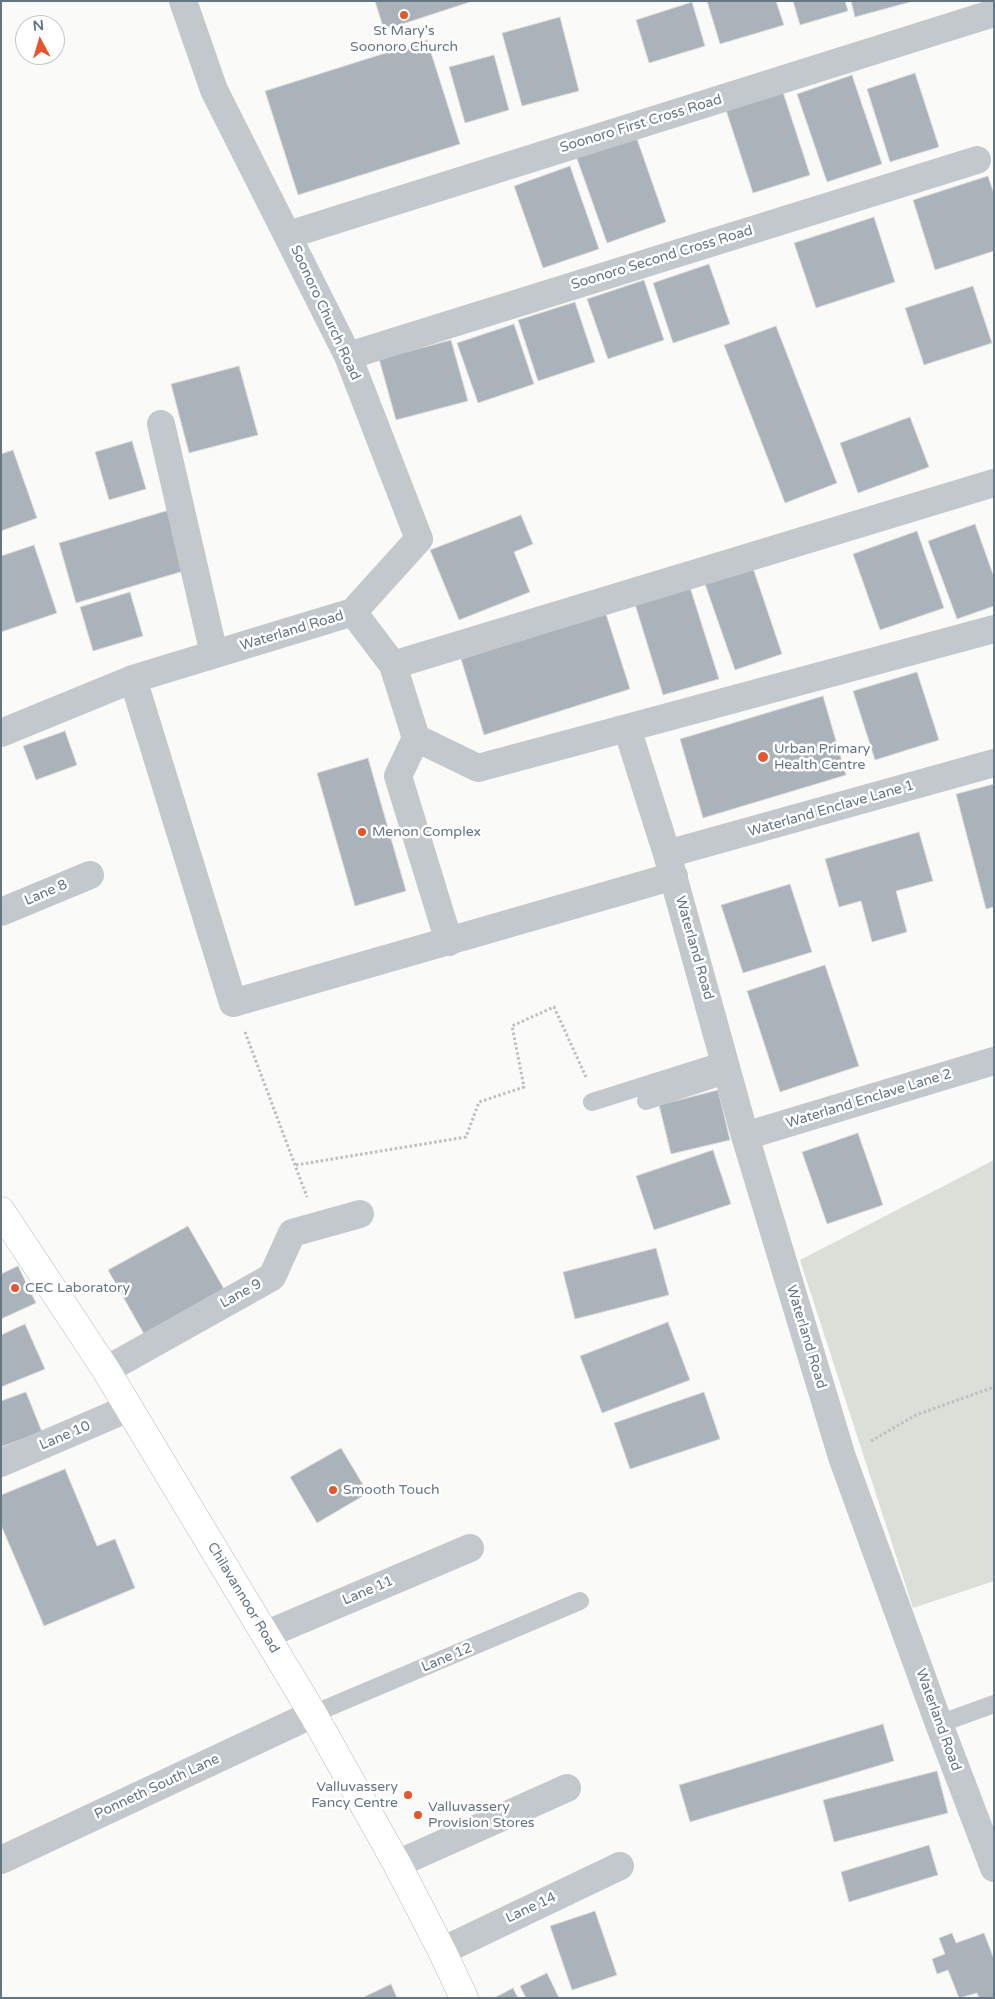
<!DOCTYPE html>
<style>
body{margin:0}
#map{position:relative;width:995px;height:1999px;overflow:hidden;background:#fafaf8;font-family:"Varela Round",sans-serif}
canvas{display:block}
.frame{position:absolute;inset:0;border:2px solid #657683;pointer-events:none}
.north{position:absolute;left:15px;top:15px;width:50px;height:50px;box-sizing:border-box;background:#fff;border:1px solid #c1c8cd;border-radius:50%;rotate:354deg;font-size:14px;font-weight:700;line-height:20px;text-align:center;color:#657683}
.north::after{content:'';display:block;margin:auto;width:18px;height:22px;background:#e4572e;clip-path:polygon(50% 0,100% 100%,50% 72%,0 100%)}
</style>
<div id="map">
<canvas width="995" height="1999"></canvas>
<div class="frame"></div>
<div class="north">N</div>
</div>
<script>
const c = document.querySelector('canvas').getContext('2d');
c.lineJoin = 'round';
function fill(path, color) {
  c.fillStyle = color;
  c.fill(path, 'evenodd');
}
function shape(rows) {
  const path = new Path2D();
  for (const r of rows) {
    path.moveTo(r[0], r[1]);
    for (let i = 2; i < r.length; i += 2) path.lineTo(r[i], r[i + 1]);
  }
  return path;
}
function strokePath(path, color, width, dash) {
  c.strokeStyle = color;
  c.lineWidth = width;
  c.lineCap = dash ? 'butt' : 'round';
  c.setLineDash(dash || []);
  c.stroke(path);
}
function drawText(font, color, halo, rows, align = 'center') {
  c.font = font + ' "Varela Round",sans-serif';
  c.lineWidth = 5;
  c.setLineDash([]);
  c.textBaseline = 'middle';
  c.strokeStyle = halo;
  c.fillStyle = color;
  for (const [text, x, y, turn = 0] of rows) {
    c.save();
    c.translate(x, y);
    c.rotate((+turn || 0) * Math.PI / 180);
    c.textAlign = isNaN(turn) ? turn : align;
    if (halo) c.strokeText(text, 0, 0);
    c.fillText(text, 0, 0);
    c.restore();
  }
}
fill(shape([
 [994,1160,994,1581,913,1608,800,1260]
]), '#dadfd7');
const building = shape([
 [375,1,473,1,384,30,375,1],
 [707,1,776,1,784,25,720,44,707,1],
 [793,1,845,1,848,11,800,25,793,1],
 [851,1,914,1,855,17,851,1],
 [692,2,705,46,649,63,636,20,692,2],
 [560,17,579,91,522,106,502,33,560,17],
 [427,40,460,144,298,195,265,91,427,40],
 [494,55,509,110,465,123,449,67,494,55],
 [915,73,939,147,890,162,867,89,915,73],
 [852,75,882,164,827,182,797,94,852,75],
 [782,89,810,175,753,193,725,107,782,89],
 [636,136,666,222,607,243,576,156,636,136],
 [570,166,599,249,543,268,514,186,570,166],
 [988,176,994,194,994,251,935,270,913,200,988,176],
 [874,217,895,282,816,308,794,243,874,217],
 [709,264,730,324,673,343,653,283,709,264],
 [644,280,664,340,608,359,587,299,644,280],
 [973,286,992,343,924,365,905,308,973,286],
 [575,302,595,362,538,381,518,320,575,302],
 [514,324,534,384,478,403,457,343,514,324],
 [776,326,837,483,785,503,724,345,776,326],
 [451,340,468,401,396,420,379,359,451,340],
 [239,366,258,435,189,453,171,384,239,366],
 [910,417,929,467,858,493,840,443,910,417],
 [132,441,146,489,109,500,95,452,132,441],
 [13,450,37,518,1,531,1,454,13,450],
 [169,510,187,570,76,603,59,543,169,510],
 [521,515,533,544,514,552,530,592,459,620,430,550,521,515],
 [975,524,994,577,994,606,957,619,928,541,975,524],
 [917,531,944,608,880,630,853,554,917,531],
 [34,545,57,613,1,632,1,556,34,545],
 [753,568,782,654,735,670,705,584,753,568],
 [689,584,719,679,663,695,634,601,689,584],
 [130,592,143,636,93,651,80,607,130,592],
 [606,614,630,689,484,735,461,659,606,614],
 [917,672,939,740,875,760,853,691,917,672],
 [823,696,846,775,703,818,680,739,823,696],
 [65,731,77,765,36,780,23,746,65,731],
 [368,758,406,891,355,906,317,773,368,758],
 [994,784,994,907,986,909,956,794,994,784],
 [919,832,933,881,896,891,907,932,872,942,861,901,839,907,825,859,919,832],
 [790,884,812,952,743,973,721,905,790,884],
 [825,965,859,1066,780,1092,747,991,825,965],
 [718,1090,730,1140,671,1154,659,1105,718,1090],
 [858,1133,883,1205,827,1224,802,1152,858,1133],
 [713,1150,731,1204,654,1230,636,1176,713,1150],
 [188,1226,224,1289,144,1334,108,1270,188,1226],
 [656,1248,669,1295,575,1319,563,1272,656,1248],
 [18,1266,36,1303,1,1319,1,1274,18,1266],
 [668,1322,690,1380,602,1413,580,1356,668,1322],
 [25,1324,45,1369,1,1387,1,1335,25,1324],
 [26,1392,42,1432,1,1447,1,1401,26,1392],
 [704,1392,720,1439,630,1469,614,1423,704,1392],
 [341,1448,368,1493,317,1523,290,1477,341,1448],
 [65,1469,97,1546,115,1539,135,1588,44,1626,1,1525,1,1495,65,1469],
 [883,1724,894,1761,690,1822,679,1785,883,1724],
 [937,1771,948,1813,834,1842,823,1800,937,1771],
 [929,1845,938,1875,849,1902,841,1872,929,1845],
 [595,1911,617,1975,572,1990,550,1926,595,1911],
 [952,1933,956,1943,984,1933,994,1959,994,1998,979,1998,977,1993,959,1998,948,1970,937,1974,932,1959,945,1954,939,1938,952,1933],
 [547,1973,559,1998,526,1998,520,1986,547,1973],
 [391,1984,397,1998,362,1998,391,1984],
 [513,1988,518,1998,494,1998,513,1988]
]);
fill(building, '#aab3b9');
strokePath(building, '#dcdcda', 1);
const secondary = shape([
 [1,1211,106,1370,313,1714,397,1864,442,1951,464,1998]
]);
strokePath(secondary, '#b3babf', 29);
strokePath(shape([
 [245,1032,307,1197],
 [296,1165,466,1137,479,1102,524,1087,512,1026,554,1007,586,1077],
 [871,1441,916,1415,994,1387]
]), '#bbbfc2', 3, [2.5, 2.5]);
strokePath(shape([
 [646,1101,729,1074],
 [592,1102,725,1060],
 [313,1714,580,1601],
 [939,1724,994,1704]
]), '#c3c8cc', 18);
strokePath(shape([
 [183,1,214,90,348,356,419,539,353,612],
 [288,235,994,13],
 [348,356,977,160],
 [161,424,214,654],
 [353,612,393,665,416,738,478,768,627,728,667,854,745,1136,842,1457,939,1724,994,1868],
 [393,665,994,483],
 [133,679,233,1003,674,876],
 [627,728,994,629],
 [1,733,133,679,353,612],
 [416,738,398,776,449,942],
 [667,854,994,763],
 [1,912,90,875],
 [745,1136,994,1061],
 [106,1370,272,1277,292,1233,360,1214],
 [1,1463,129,1408],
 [265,1635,470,1548],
 [1,1860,313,1714],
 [397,1864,567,1788],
 [442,1951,620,1866]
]), '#c3c8cc', 28);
strokePath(secondary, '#fff', 28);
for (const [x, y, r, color] of [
 [404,15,5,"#e4572e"],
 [763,757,6,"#e4572e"],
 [362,832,5,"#e4572e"],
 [15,1288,5,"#e4572e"],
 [333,1490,5,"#e4572e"],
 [408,1795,5,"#e4572e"],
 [418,1815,5,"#e4572e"]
]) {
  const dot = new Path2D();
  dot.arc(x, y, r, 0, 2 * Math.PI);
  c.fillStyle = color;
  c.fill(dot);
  strokePath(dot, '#fff', 2);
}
drawText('14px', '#657683', '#fff', [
 ["St Mary's",404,31,"center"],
 ["Soonoro Church",404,47,"center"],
 ["Urban Primary",774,749],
 ["Health Centre",774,765],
 ["Menon Complex",372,832],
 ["CEC Laboratory",25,1288],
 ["Smooth Touch",343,1490],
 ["Valluvassery",398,1787,"right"],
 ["Fancy Centre",398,1803,"right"],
 ["Valluvassery",428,1807],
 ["Provision Stores",428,1823]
], 'left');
drawText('14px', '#657683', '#fff', [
 ["Soonoro First Cross Road",641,124,-17],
 ["Soonoro Second Cross Road",662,258,-17],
 ["Soonoro Church Road",325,313,65],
 ["Waterland Road",292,631,-17],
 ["Waterland Enclave Lane 1",831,809,-16],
 ["Lane 8",46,893,-23],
 ["Waterland Road",694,948,74],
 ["Waterland Enclave Lane 2",869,1099,-17],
 ["Lane 9",241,1294,-29],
 ["Waterland Road",806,1337,73],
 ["Lane 10",65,1436,-23],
 ["Lane 11",368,1591,-23],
 ["Chilavannoor Road",243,1598,59],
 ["Lane 12",447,1658,-23],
 ["Waterland Road",938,1720,70],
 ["Ponneth South Lane",157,1787,-25],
 ["Lane 14",531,1908,-25]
]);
</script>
